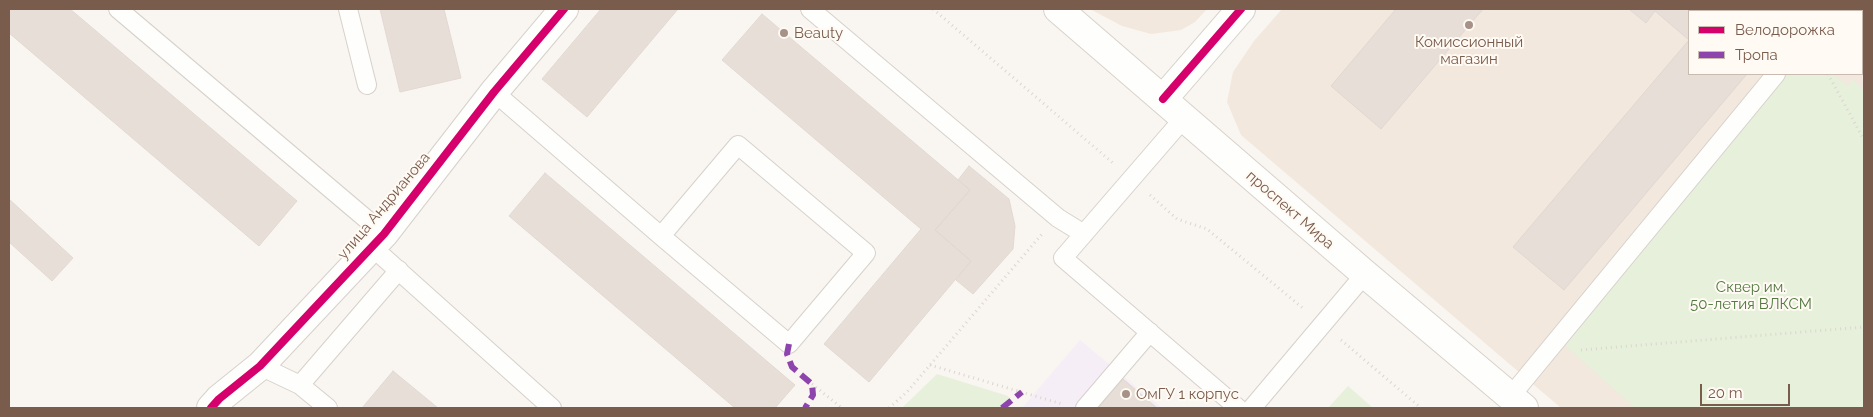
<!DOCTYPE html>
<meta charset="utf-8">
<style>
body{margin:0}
#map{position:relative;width:1873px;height:417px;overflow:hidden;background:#f9f5f0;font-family:Raleway,sans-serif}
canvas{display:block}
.frame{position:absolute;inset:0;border:10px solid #7a5c4d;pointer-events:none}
.legend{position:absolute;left:1688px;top:10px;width:175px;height:65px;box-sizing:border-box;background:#fffaf3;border:1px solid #cabbb1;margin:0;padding:6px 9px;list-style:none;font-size:15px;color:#7a5c4d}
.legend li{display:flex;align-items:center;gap:10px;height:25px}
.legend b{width:25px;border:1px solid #cabbb1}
.scale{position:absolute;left:1700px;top:384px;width:90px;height:22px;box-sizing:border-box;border:2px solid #7a5c4d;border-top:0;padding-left:6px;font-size:15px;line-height:18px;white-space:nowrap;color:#7a5c4d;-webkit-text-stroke:4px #fffaf3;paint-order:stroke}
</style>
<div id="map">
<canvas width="1873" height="417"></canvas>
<div class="frame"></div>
<ul class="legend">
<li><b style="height:6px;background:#d6006c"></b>Велодорожка</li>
<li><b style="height:6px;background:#8e44ad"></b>Тропа</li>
</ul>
<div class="scale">20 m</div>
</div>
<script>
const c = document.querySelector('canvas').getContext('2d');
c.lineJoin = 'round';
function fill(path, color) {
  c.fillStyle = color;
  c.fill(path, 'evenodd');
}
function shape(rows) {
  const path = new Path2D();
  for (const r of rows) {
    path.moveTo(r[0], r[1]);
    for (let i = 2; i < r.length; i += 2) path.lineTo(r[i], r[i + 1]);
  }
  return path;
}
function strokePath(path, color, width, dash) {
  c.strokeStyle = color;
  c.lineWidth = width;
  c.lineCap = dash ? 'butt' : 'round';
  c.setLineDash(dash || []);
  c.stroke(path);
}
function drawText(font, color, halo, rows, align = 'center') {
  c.font = font + ' Raleway,sans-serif';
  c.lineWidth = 4;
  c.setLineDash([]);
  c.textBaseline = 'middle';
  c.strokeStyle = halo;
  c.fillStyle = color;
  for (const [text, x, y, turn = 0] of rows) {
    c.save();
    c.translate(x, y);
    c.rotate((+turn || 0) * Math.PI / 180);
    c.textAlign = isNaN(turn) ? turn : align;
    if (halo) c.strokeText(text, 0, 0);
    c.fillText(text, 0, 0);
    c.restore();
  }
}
fill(shape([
 [1090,9,1207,9,1195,22,1181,30,1151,34,1122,26],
 [1282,9,1864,9,1864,408,1561,408,1241,135,1227,102,1233,72,1254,41],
 [1689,11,1862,11,1862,74,1689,74]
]), '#f2e8de');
fill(shape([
 [1080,340,1162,408,1022,408]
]), '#f6eef6');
fill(shape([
 [1787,74,1833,74,1848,86,1852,79,1864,90,1864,408,1635,408,1563,344],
 [937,374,1008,396,1010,399,1007,408,902,408],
 [1348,386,1373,408,1328,408]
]), '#e7f0db');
const building = shape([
 [9,9,70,9,297,201,259,246,9,33,9,9],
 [380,9,444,9,461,78,400,92,380,9],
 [601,9,678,9,587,117,542,79,601,9],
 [1396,9,1483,9,1381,129,1331,86,1396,9],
 [1629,9,1706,9,1709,11,1689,11,1689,40,1655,11,1646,23,1629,9],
 [1715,9,1745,9,1748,11,1713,11,1715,9],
 [762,14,970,190,935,230,971,261,869,382,824,344,921,229,722,60,762,14],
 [1689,40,1689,74,1747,74,1564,290,1513,247,1689,40],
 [969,166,1009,199,1015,226,1013,249,973,294,956,280,971,261,935,230,970,190,958,180,969,166],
 [545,173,795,385,775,408,735,408,509,216,545,173],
 [9,199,73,258,52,281,9,242,9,199],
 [393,371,438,408,362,408,393,371],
 [1123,379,1157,408,1098,408,1123,379]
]);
fill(building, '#e6ded7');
strokePath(building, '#e2d8d2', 1);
const lane = shape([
 [118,9,384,234],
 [348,9,367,85],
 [810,9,1058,218,1084,234],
 [1774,9,1775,11],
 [494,92,661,236,789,344,866,253,738,145,661,236],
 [1184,118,1063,258,1238,408],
 [371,246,552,408],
 [260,366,300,385,328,408],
 [300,385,399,270],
 [1510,397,1776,74],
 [1085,408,1150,332],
 [1252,408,1365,274]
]);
const street = shape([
 [1163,99,1241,9],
 [211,408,219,399,260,366,384,234,494,92,564,9]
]);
const secondary = shape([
 [1058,9,1365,274,1524,408]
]);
strokePath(lane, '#d7d1cb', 20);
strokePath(street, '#d7d1cb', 30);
strokePath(secondary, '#d9d2cb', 30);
strokePath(shape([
 [933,9,1113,163],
 [1828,74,1864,140],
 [1150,195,1177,219,1207,229,1304,309],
 [1341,340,1421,408],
 [1581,350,1864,327],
 [930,365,1062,404],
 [812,384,842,408],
 [889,408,907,392,1042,234]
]), '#dcd5d0', 3, [1, 4]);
strokePath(lane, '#fefefd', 18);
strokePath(street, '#fefefd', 28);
strokePath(secondary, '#fefefd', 28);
strokePath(shape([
 [789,344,787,354,792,367,812,384,813,395,805,408],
 [1002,408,1022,392]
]), '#8e44ad', 6, [12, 6]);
strokePath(shape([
 [1163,99,1241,9],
 [211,408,219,399,260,366,384,234,494,92,564,9]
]), '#d6006c', 8);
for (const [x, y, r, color] of [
 [1469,25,5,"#a69286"],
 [784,33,5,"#a69286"],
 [1126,394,5,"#a69286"]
]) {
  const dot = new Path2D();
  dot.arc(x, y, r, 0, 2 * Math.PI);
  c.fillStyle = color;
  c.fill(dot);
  strokePath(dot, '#fffaf3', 2);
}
drawText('15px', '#7a5c4d', '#fffaf3', [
 ["Beauty",794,33],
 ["Комиссионный",1469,42,"center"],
 ["магазин",1469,59,"center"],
 ["ОмГУ 1 корпус",1136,394]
], 'left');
drawText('15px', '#7a5c4d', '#fffaf3', [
 ["улица Андрианова",384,206,-50],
 ["проспект Мира",1290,210,41]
]);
drawText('15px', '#537a41', '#fffaf3', [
 ["Сквер им.",1751,287],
 ["50-летия ВЛКСМ",1751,304]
]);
</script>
